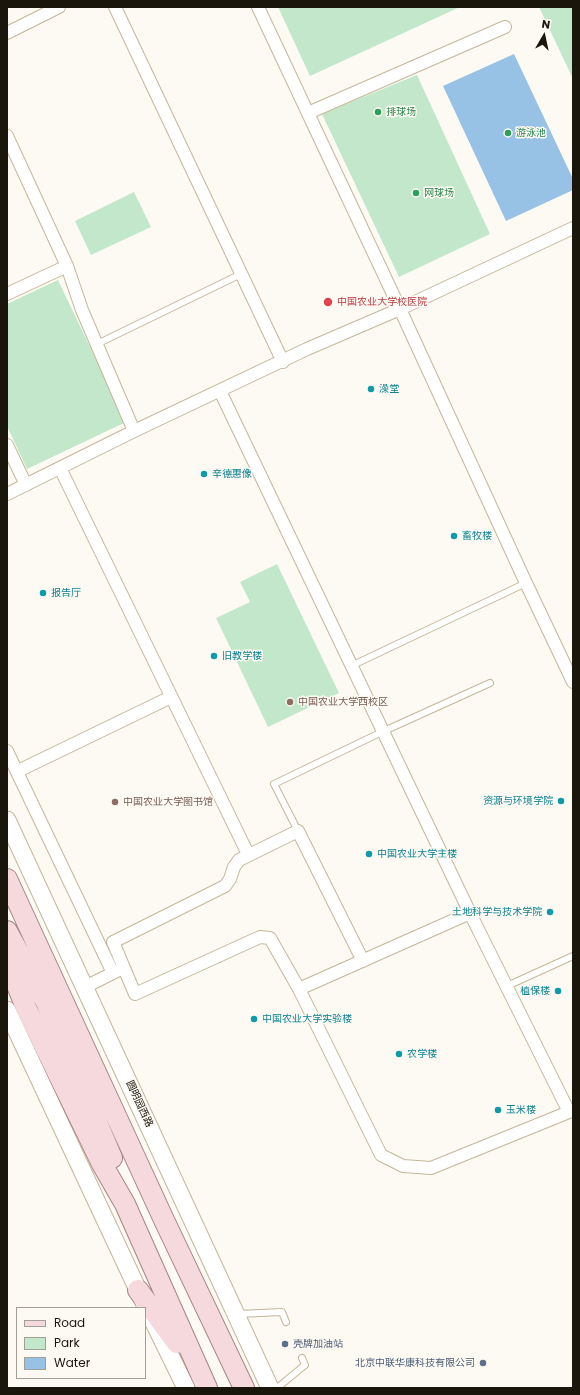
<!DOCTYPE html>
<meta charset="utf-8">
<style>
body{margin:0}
#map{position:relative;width:580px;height:1395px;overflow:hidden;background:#fdfaf4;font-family:Poppins,sans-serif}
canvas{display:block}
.frame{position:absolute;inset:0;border:8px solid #1b160b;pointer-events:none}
.legend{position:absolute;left:16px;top:1307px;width:130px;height:72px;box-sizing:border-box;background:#fdfaf4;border:1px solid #a39f97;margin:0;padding:5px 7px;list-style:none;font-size:12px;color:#1b160b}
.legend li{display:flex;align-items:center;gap:8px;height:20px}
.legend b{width:20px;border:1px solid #a39f97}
.north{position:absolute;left:524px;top:16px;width:40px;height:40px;-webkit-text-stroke:3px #fdfaf4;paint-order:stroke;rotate:9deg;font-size:11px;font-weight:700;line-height:16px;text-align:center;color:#1b160b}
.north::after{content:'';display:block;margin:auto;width:14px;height:18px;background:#1b160b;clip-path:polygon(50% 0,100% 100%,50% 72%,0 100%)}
</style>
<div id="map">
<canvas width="580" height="1395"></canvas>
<div class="frame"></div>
<ul class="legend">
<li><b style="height:5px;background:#f6d9dc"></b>Road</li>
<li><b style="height:11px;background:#c3e7cb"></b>Park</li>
<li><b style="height:11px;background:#97c2e5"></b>Water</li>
</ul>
<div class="north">N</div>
</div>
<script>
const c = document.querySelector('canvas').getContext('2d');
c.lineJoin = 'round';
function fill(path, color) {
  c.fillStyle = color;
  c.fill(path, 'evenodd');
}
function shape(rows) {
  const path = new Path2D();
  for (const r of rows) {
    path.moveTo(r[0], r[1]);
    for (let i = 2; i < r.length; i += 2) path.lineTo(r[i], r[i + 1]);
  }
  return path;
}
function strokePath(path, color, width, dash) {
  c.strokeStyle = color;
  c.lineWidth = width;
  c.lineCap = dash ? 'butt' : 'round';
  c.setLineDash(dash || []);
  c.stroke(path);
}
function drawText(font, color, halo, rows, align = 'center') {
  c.font = font + ' Poppins,"Noto Sans SC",sans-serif';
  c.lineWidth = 3;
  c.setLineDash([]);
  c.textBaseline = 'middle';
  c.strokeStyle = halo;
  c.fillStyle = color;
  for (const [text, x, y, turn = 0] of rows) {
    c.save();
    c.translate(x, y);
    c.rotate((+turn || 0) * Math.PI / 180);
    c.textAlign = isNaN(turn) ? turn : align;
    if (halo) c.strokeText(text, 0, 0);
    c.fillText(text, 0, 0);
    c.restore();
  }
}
fill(shape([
 [278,7,460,7,310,76],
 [539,7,573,7,573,79],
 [417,75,490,234,399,277,322,114],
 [134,192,151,227,91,255,75,221],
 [58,280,126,422,27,469,7,426,7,304],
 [277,564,339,693,268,727,216,618,250,602,240,582]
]), '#c3e7cb');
fill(shape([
 [514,54,573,179,573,190,506,221,443,86]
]), '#97c2e5');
const lane = shape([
 [97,344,241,274],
 [351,666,526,583],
 [298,831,274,784,384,731,490,683],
 [507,986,573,956],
 [238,1314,282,1312,286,1322],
 [277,1388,305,1365,302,1358]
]);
const street = shape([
 [115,7,283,362],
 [258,7,400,309,526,583,573,682],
 [7,33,59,7],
 [308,113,505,27],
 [7,136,67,266,82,310,134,431],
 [7,294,67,266],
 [220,391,470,913],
 [7,445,26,485],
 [60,468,248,854],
 [7,494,134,431,307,349,400,309,573,228],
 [7,751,113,973],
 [18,771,171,697],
 [85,987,119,970],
 [299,989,381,1155,403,1166,431,1168,569,1112,470,913,299,989,270,938,260,937,135,994,113,942,225,886,230,879,234,867,239,860,298,831,363,961]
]);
const secondary = shape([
 [7,820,270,1388],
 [7,1010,138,1290,186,1388]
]);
const primary = shape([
 [7,879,164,1220,244,1388],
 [7,931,46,1002,112,1158],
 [7,961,27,1010,102,1164,125,1204,207,1388],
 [138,1290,177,1343]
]);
strokePath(lane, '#c5b698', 8);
strokePath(street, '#c5b698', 14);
strokePath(secondary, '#c5b698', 19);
strokePath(primary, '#a58483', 22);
strokePath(lane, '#fff', 6);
strokePath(street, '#fff', 12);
strokePath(secondary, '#fff', 17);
strokePath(primary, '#f6d9dc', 20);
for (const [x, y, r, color] of [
 [378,112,4,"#2e9e5b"],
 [508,133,4,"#2e9e5b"],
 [416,193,4,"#2e9e5b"],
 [328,302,5,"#e0444e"],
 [371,389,4,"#0f9aa8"],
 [204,474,4,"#0f9aa8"],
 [454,536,4,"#0f9aa8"],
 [43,593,4,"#0f9aa8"],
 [214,656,4,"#0f9aa8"],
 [290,702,4,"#8d6e63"],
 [561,801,4,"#0f9aa8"],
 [115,802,4,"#8d6e63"],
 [369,854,4,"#0f9aa8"],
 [550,912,4,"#0f9aa8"],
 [558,991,4,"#0f9aa8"],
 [254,1019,4,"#0f9aa8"],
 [399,1054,4,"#0f9aa8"],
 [498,1110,4,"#0f9aa8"],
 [285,1344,4,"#5c6f8a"],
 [483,1363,4,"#5c6f8a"]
]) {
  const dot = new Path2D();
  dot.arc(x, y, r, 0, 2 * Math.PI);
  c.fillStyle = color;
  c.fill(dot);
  strokePath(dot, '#fdfaf4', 1.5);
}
drawText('10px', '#27864d', '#fdfaf4', [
 ["排球场",386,112],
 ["游泳池",516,133],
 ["网球场",424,193]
], 'left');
drawText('10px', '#be3a42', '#fdfaf4', [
 ["中国农业大学校医院",337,302]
], 'left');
drawText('10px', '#0d838f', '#fdfaf4', [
 ["澡堂",379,389],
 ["辛德惠像",212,474],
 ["畜牧楼",462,536],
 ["报告厅",51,593],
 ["旧教学楼",222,656],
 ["资源与环境学院",553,801,"right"],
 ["中国农业大学主楼",377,854],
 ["土地科学与技术学院",542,912,"right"],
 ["植保楼",550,991,"right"],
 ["中国农业大学实验楼",262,1019],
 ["农学楼",407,1054],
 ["玉米楼",506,1110]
], 'left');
drawText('10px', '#785e54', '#fdfaf4', [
 ["中国农业大学西校区",298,702],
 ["中国农业大学图书馆",123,802]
], 'left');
drawText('10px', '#1b160b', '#fdfaf4', [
 ["圆明园西路",139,1104,65]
]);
drawText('10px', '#4e5e75', '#fdfaf4', [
 ["壳牌加油站",293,1344],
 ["北京中联华康科技有限公司",475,1363,"right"]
], 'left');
</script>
